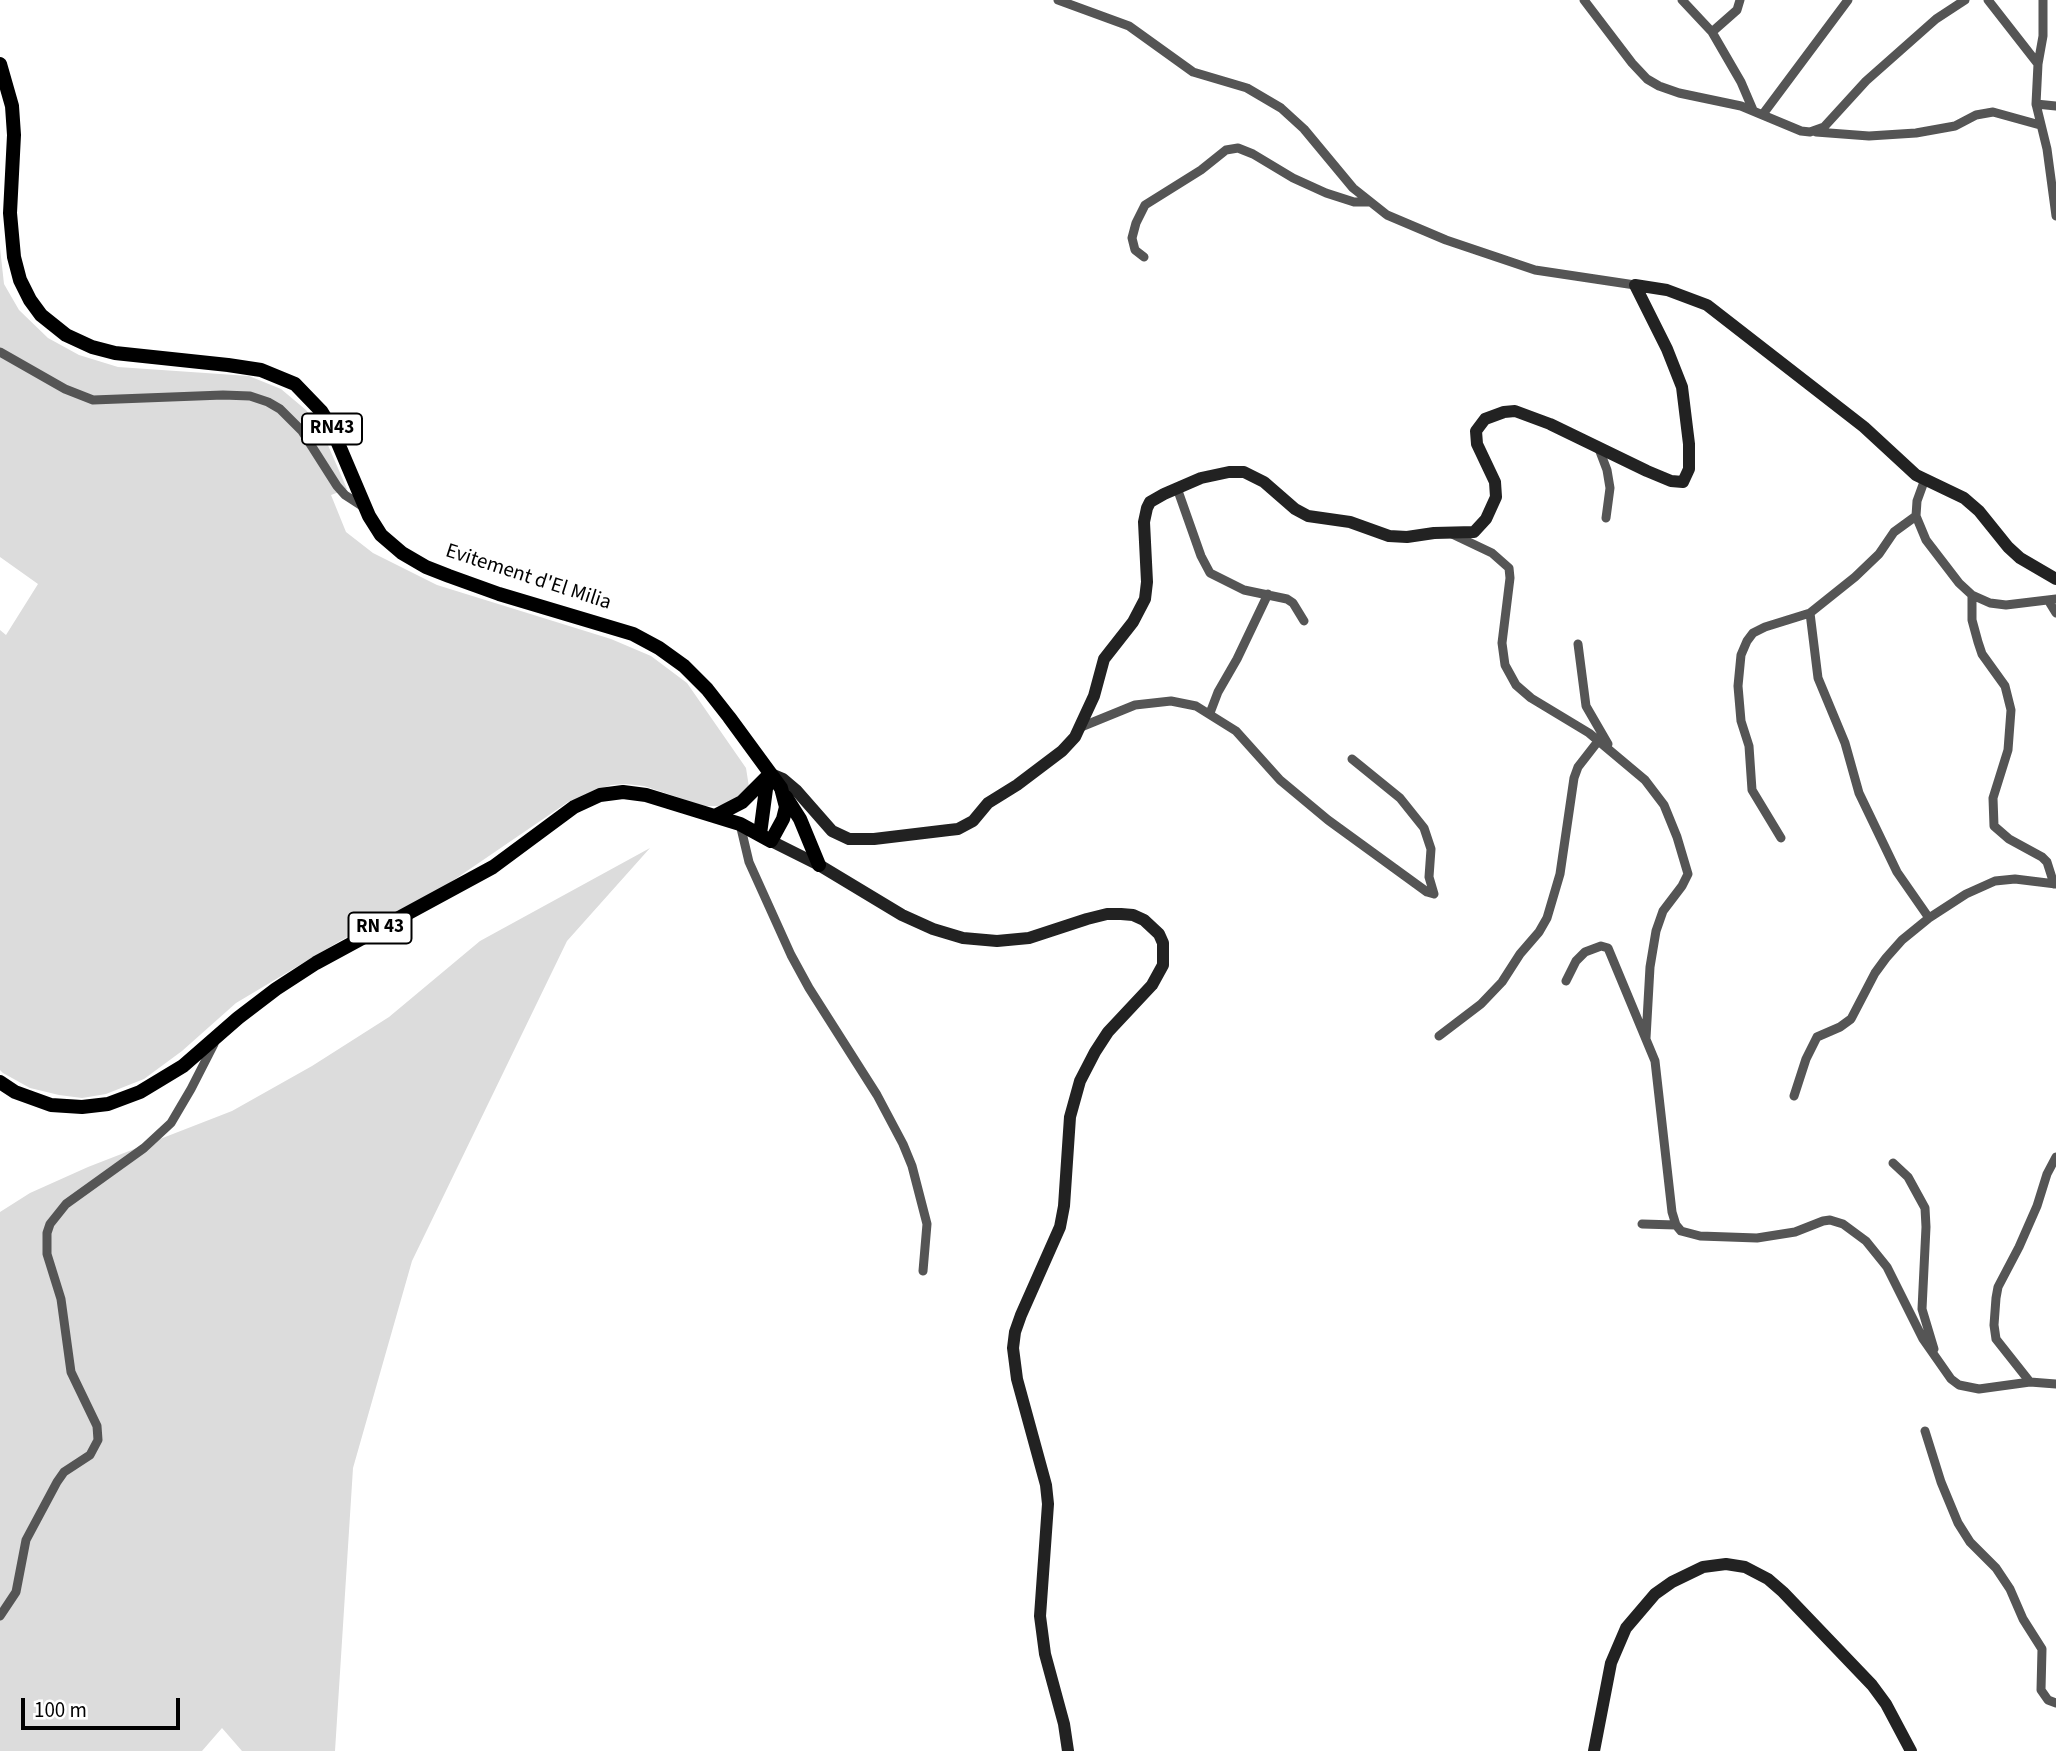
<!DOCTYPE html>
<style>
body{margin:0}
#map{position:relative;width:2056px;height:1751px;overflow:hidden;background:#fff;font-family:"Source Sans 3",sans-serif}
canvas{display:block}
.scale{position:absolute;left:21px;top:1698px;width:159px;height:32px;box-sizing:border-box;border:4px solid #000;border-top:0;padding-left:9px;font-size:21px;line-height:24px;white-space:nowrap;color:#000;-webkit-text-stroke:5px #fff;paint-order:stroke}
</style>
<div id="map">
<canvas width="2056" height="1751"></canvas>
<div class="scale">100 m</div>
</div>
<script>
const c = document.querySelector('canvas').getContext('2d');
c.lineJoin = 'round';
function fill(path, color) {
  c.fillStyle = color;
  c.fill(path, 'evenodd');
}
function shape(rows) {
  const path = new Path2D();
  for (const r of rows) {
    path.moveTo(r[0], r[1]);
    for (let i = 2; i < r.length; i += 2) path.lineTo(r[i], r[i + 1]);
  }
  return path;
}
function strokePath(path, color, width, dash) {
  c.strokeStyle = color;
  c.lineWidth = width;
  c.lineCap = dash ? 'butt' : 'round';
  c.setLineDash(dash || []);
  c.stroke(path);
}
function drawText(font, color, halo, rows, align = 'center') {
  c.font = font + ' "Source Sans 3",sans-serif';
  c.lineWidth = 5;
  c.setLineDash([]);
  c.textBaseline = 'middle';
  c.strokeStyle = halo;
  c.fillStyle = color;
  for (const [text, x, y, turn = 0] of rows) {
    c.save();
    c.translate(x, y);
    c.rotate((+turn || 0) * Math.PI / 180);
    c.textAlign = isNaN(turn) ? turn : align;
    if (halo) c.strokeText(text, 0, 0);
    c.fillText(text, 0, 0);
    c.restore();
  }
}
fill(shape([
 [0,248,4,284,19,310,48,338,79,355,118,367,249,376,281,389,306,410,324,436,347,489,331,495,346,532,373,553,437,585,611,639,651,656,687,683,746,768,749,787,738,800,718,806,704,806,644,786,626,784,611,785,568,802,445,886,340,941,236,1003,182,1051,144,1079,106,1094,82,1098,59,1095,30,1088,3,1073,0,1070,0,630,6,635,38,584,0,557],
 [650,848,567,941,412,1261,353,1468,335,1751,242,1751,222,1728,202,1751,0,1751,0,1212,30,1193,88,1167,232,1111,312,1066,389,1017,480,941]
]), '#dcdcdc');
strokePath(shape([
 [1058,0,1129,26,1193,72,1247,88,1281,108,1304,129,1353,188,1387,215,1446,240,1535,270,1635,285],
 [1584,0,1632,63,1647,79,1659,86,1679,93,1741,106,1801,131,1810,132,1824,127,1866,81,1936,19,1965,0],
 [1682,0,1712,32,1737,10,1740,0],
 [1988,0,2038,64],
 [2043,0,2043,36,2038,64,2036,104,2056,106],
 [1712,32,1741,82,1753,110],
 [2036,104,2047,149,2056,216],
 [1763,114,1848,0],
 [1816,132,1869,136,1916,133,1955,126,1976,115,1993,112,2040,125],
 [1144,257,1135,250,1132,238,1136,223,1145,205,1201,170,1226,150,1238,148,1253,154,1293,178,1326,193,1354,202,1370,202],
 [0,352,65,389,93,400,223,395,250,396,268,402,280,409,302,431,337,486,345,495,365,508],
 [1599,449,1607,470,1610,488,1606,518],
 [1925,479,1917,501,1916,516,1926,540,1959,583,1972,595,1990,603,2006,605,2056,599],
 [1177,488,1201,556,1210,573,1244,590,1287,599,1293,603,1304,621],
 [1452,534,1492,553,1509,568,1510,578,1502,643,1505,665,1516,685,1531,698,1589,733,1645,780,1664,805,1677,837,1688,874,1682,886,1663,911,1656,931,1650,967,1646,1038],
 [1972,595,1972,620,1978,642,1982,654,2005,686,2011,710,2008,750,1993,798,1994,826,2009,839,2042,857,2047,862,2054,884],
 [2048,600,2056,613],
 [1810,613,1818,678,1845,743,1859,793,1897,872,1929,918],
 [1578,644,1586,706,1608,744],
 [1210,713,1218,692,1237,659,1268,594],
 [1081,727,1135,705,1171,701,1196,706,1236,731,1280,780,1328,820,1427,892,1434,894,1429,877,1431,849,1424,828,1400,798,1352,759],
 [740,824,749,862,791,955,809,988,877,1095,903,1144,912,1166,927,1224,923,1271],
 [1781,838,1752,790,1749,746,1741,721,1738,686,1741,655,1747,641,1753,633,1765,627,1810,613,1855,577,1879,554,1894,532,1916,516],
 [1566,981,1576,961,1585,952,1601,946,1608,948,1655,1061,1672,1212,1676,1225,1681,1231,1700,1236,1757,1238,1795,1232,1823,1221,1830,1220,1843,1224,1866,1241,1887,1267,1923,1339,1951,1379,1959,1385,1979,1389,2030,1382,2056,1384],
 [1439,1036,1481,1004,1502,982,1520,954,1539,932,1547,918,1560,874,1574,778,1578,767,1599,740],
 [1794,1096,1806,1059,1817,1037,1840,1027,1851,1019,1875,973,1886,958,1902,940,1929,918,1966,894,1995,881,2015,879,2056,884],
 [1893,1163,1908,1177,1925,1208,1926,1227,1922,1309,1934,1349],
 [1642,1224,1676,1225],
 [2030,1382,1996,1339,1994,1325,1996,1298,1998,1287,2019,1247,2037,1206,2047,1174,2056,1157],
 [1925,1431,1941,1482,1958,1523,1970,1542,1996,1568,2010,1589,2023,1619,2042,1649,2041,1690,2048,1700,2056,1703],
 [0,1616,16,1592,26,1540,57,1482,64,1472,90,1455,98,1440,97,1426,71,1372,61,1299,47,1254,47,1233,50,1224,66,1204,144,1148,171,1123,191,1089,214,1044]
]), '#555', 9);
strokePath(shape([
 [1635,285,1667,290,1707,305,1864,427,1916,475,1964,498,1979,511,2008,547,2020,558,2056,579],
 [771,774,783,779,796,790,832,831,849,839,874,839,949,830,958,829,973,821,988,803,1017,785,1062,751,1075,737,1094,696,1104,659,1133,622,1145,599,1147,582,1144,522,1147,508,1150,502,1164,494,1201,478,1229,472,1244,472,1264,482,1295,509,1308,516,1350,522,1389,536,1407,537,1434,533,1474,532,1486,519,1496,497,1495,482,1477,444,1476,431,1485,419,1504,412,1515,411,1550,424,1647,471,1671,481,1683,482,1689,469,1689,444,1682,387,1667,349,1635,285],
 [771,841,819,865,902,915,933,929,963,938,997,941,1029,938,1087,919,1107,914,1121,914,1133,915,1144,920,1159,934,1163,943,1163,965,1152,985,1108,1032,1095,1052,1080,1081,1070,1117,1064,1206,1060,1227,1021,1315,1015,1332,1013,1348,1017,1379,1046,1485,1048,1504,1040,1616,1045,1654,1064,1724,1068,1751],
 [1594,1751,1611,1663,1626,1628,1655,1594,1672,1582,1703,1567,1726,1564,1745,1567,1768,1579,1783,1592,1872,1685,1886,1704,1911,1751]
]), '#222', 12);
strokePath(shape([
 [0,64,12,106,14,135,10,213,14,257,20,280,30,300,41,315,66,335,92,347,115,353,228,365,261,370,295,384,321,411,332,429,369,516,381,535,402,553,426,567,449,576,499,594,633,634,659,648,684,666,707,689,729,717,781,788,786,807,783,819,771,841,740,824,646,795,623,792,600,795,574,807,493,867,316,963,276,989,238,1018,183,1066,140,1092,108,1104,82,1107,51,1105,15,1092,0,1082],
 [786,797,800,819,819,865],
 [715,816,742,802,766,778],
 [760,834,768,774]
]), '#000', 14);
for (const [x, y, w] of [
 [332,429,60],
 [380,928,63]
]) {
  const box = new Path2D();
  box.roundRect(x - w / 2, y - 15.5, w, 31, 5);
  c.fillStyle = '#fff';
  c.fill(box);
  strokePath(box, '#000', 2);
}
drawText('bold 19px', '#000', null, [
 ["RN43",332,429],
 ["RN 43",380,928]
]);
drawText('21px', '#000', '#fff', [
 ["Evitement d'El Milia",528,578,18]
]);
</script>
